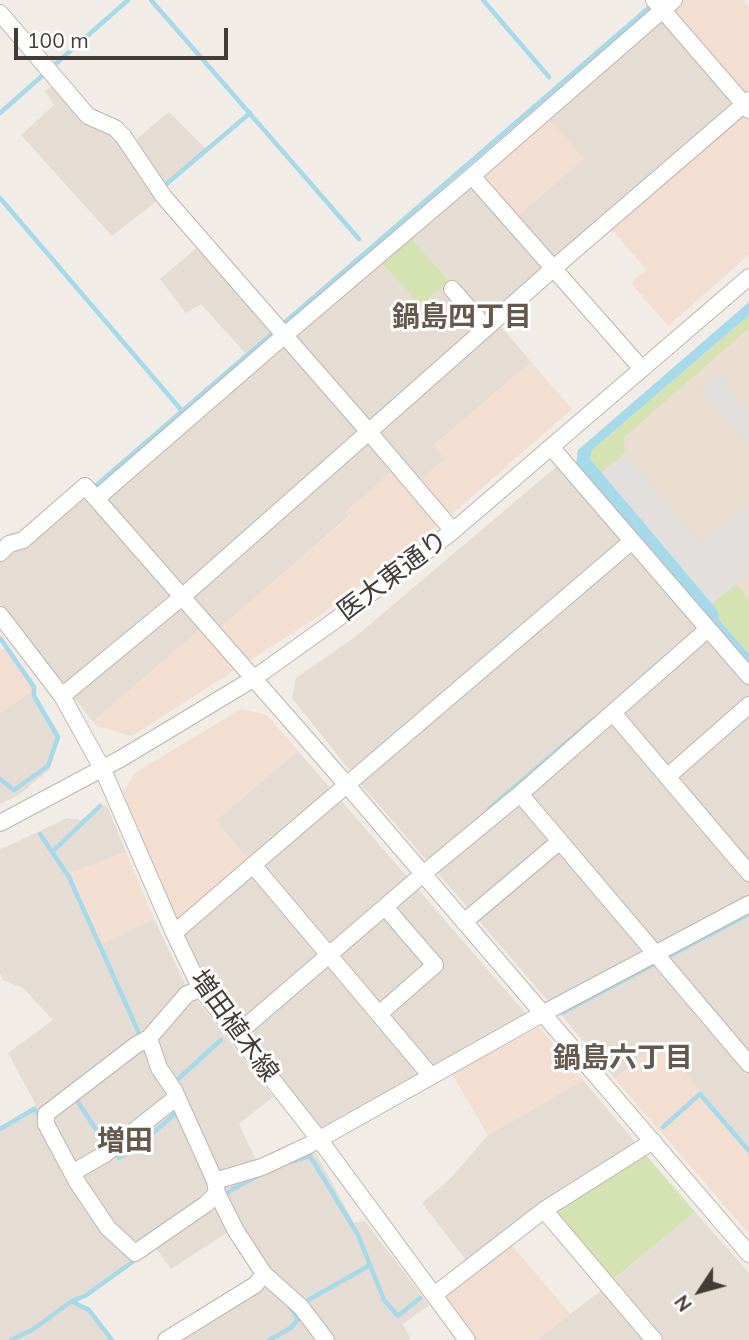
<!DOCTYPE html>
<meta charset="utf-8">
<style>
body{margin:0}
#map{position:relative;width:749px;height:1340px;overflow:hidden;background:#f1ece5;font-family:Mulish,sans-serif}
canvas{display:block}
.north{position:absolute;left:665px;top:1256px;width:70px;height:70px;-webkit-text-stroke:5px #fff;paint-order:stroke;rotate:234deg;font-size:19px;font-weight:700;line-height:28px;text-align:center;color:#433b35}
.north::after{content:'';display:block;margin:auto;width:24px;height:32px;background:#433b35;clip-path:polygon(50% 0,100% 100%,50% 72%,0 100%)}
.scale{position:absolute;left:14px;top:28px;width:214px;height:32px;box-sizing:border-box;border:4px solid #433b35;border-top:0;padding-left:9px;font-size:21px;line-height:24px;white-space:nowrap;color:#433b35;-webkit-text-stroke:5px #fff;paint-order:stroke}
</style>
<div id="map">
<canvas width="749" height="1340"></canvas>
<div class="north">N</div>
<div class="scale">100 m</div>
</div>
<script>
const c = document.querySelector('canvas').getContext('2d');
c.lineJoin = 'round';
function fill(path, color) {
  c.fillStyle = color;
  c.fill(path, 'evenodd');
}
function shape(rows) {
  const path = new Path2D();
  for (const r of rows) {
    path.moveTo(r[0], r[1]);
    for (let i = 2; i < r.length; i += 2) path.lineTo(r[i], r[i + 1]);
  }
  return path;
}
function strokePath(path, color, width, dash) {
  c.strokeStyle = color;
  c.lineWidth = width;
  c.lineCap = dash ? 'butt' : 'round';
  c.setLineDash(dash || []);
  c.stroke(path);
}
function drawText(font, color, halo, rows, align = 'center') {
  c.font = font + ' Mulish,"Noto Sans JP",sans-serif';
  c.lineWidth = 6;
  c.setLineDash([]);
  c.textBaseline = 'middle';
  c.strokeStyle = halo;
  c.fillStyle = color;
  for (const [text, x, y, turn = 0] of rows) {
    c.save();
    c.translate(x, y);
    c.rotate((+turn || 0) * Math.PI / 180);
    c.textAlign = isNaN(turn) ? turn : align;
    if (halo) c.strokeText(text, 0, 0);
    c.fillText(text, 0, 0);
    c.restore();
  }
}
fill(shape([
 [660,20,735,105,499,324,531,362,434,445,445,459,413,487,346,512,349,516,211,636,203,627,93,722,0,604,0,543,12,532,23,544,91,487,106,496,382,263,420,306,449,281,411,238],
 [61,80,92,113,132,143,169,112,207,150,164,186,167,193,112,236,21,135,54,105,45,91],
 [206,240,279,324,245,353,201,304,186,313,160,279],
 [557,466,749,686,749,898,549,1002,359,782,292,698,296,678,355,637],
 [35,689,35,700,60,737,49,770,19,795,0,804,0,713],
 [298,751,527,1015,322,1130,205,982,177,925,216,820],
 [100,804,108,808,126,852,71,873,99,945,154,919,187,988,273,1097,239,1124,258,1164,308,1139,354,1223,365,1221,429,1305,403,1324,411,1340,162,1340,258,1279,228,1232,171,1269,154,1246,74,1302,89,1309,110,1340,0,1340,0,1127,36,1105,8,1053,53,1020,23,988,3,980,0,973,0,849,15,843,67,818,81,820],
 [749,911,749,1149,658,1042,615,1079,558,1011],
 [583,1080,645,1154,469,1264,422,1203,453,1176,488,1135],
 [695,1212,749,1273,749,1340,536,1340,603,1289]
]), '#e5ddd4');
fill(shape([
 [682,0,743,0,749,7,749,255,668,326,631,283,646,269,610,228,742,114,660,20],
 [548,118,584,159,516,218,481,177],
 [531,362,572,409,451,515,325,612,132,736,96,726,93,722,203,627,211,635,349,517,345,512,396,467,413,487,445,459,434,445],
 [6,647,35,689,0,713,0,651],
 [241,709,267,715,298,751,216,820,251,863,177,925,123,792,135,773],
 [126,852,154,919,100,945,71,872],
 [539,1027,583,1080,488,1135,452,1074],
 [658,1042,749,1149,749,1234,615,1079],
 [511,1244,570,1314,536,1340,476,1340,437,1286]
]), '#f2dfd2');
fill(shape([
 [749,315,749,654,590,459]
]), '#e9ded0');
fill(shape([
 [411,238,449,281,420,306,382,263],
 [749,315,749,328,624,437,625,453,601,473,590,459,592,450],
 [736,584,749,599,749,654,719,620,718,612,712,604],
 [645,1154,695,1212,613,1280,554,1211]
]), '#d4e3b1');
fill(shape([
 [718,373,749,410,749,447,700,388],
 [625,453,700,543,749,503,749,573,712,604,601,473]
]), '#e2dfdd');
fill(shape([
 [749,302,749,315,592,450,590,459,712,604,718,612,719,620,749,654,749,666,576,464,578,450]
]), '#a6d9ea');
strokePath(shape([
 [151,0,359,239],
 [483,0,549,77],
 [0,113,128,0],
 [164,186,250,113],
 [0,198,183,412],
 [92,489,652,5],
 [0,638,34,687,34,696,58,737,48,766,14,790,0,779],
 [489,809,594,719],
 [40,834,69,877,138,1031,139,1039],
 [52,852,100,806],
 [671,955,749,914],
 [562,1013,654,964],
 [176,1081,221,1040],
 [76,1099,105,1143],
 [663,1127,700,1094,749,1151],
 [0,1129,34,1109,39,1115,44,1116],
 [116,1154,119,1158,143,1142,177,1112,175,1108],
 [290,1162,310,1156,358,1235,384,1300,398,1316,420,1298],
 [222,1197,233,1189,259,1175],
 [73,1302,89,1310,112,1340],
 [305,1302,370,1265],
 [11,1340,32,1330,72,1301,85,1296,138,1258],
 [269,1340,291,1328,298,1319,290,1307]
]), '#a6d9ea', 4.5);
const minor = shape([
 [654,0,749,110],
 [0,13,88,116,115,128,123,136,164,197,369,432,453,531],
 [472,176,642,369],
 [452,289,486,328],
 [551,447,749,676],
 [96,499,285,335,472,176,674,0],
 [0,553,9,544,23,540,85,486,347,785,749,1254],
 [0,615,62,696,103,770,174,933,201,989,319,1139,467,1340],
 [62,696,182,597,554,268,749,100],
 [613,713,749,873],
 [667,777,749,705],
 [520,794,749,1064],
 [0,823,122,758,253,679,330,624,453,531,749,277],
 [464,922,560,841],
 [174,933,253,865],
 [201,989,187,994,149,1038,159,1068,174,1090,215,1181,217,1193,236,1231,264,1274,301,1307,326,1340],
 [379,1014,435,965,385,907],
 [237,1034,423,874,520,794,708,629],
 [149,1038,136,1045,46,1114,46,1124,77,1182,108,1228,135,1253,206,1204,217,1193],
 [431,1076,253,865,632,541],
 [72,1173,105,1154,177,1097],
 [215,1181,262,1167,309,1145,542,1014,749,904],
 [544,1210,654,1340],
 [434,1295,544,1210,653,1141],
 [166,1340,255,1285,264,1274]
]);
strokePath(minor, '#bfb5ac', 18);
strokePath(minor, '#fff', 16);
drawText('26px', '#433b35', '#fff', [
 ["医大東通り",393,576,-37],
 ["増田植木線",234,1026,54]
]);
drawText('bold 28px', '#65584d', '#fff', [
 ["鍋島四丁目",462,318],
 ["鍋島六丁目",623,1059],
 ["増田",125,1142]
]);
</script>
